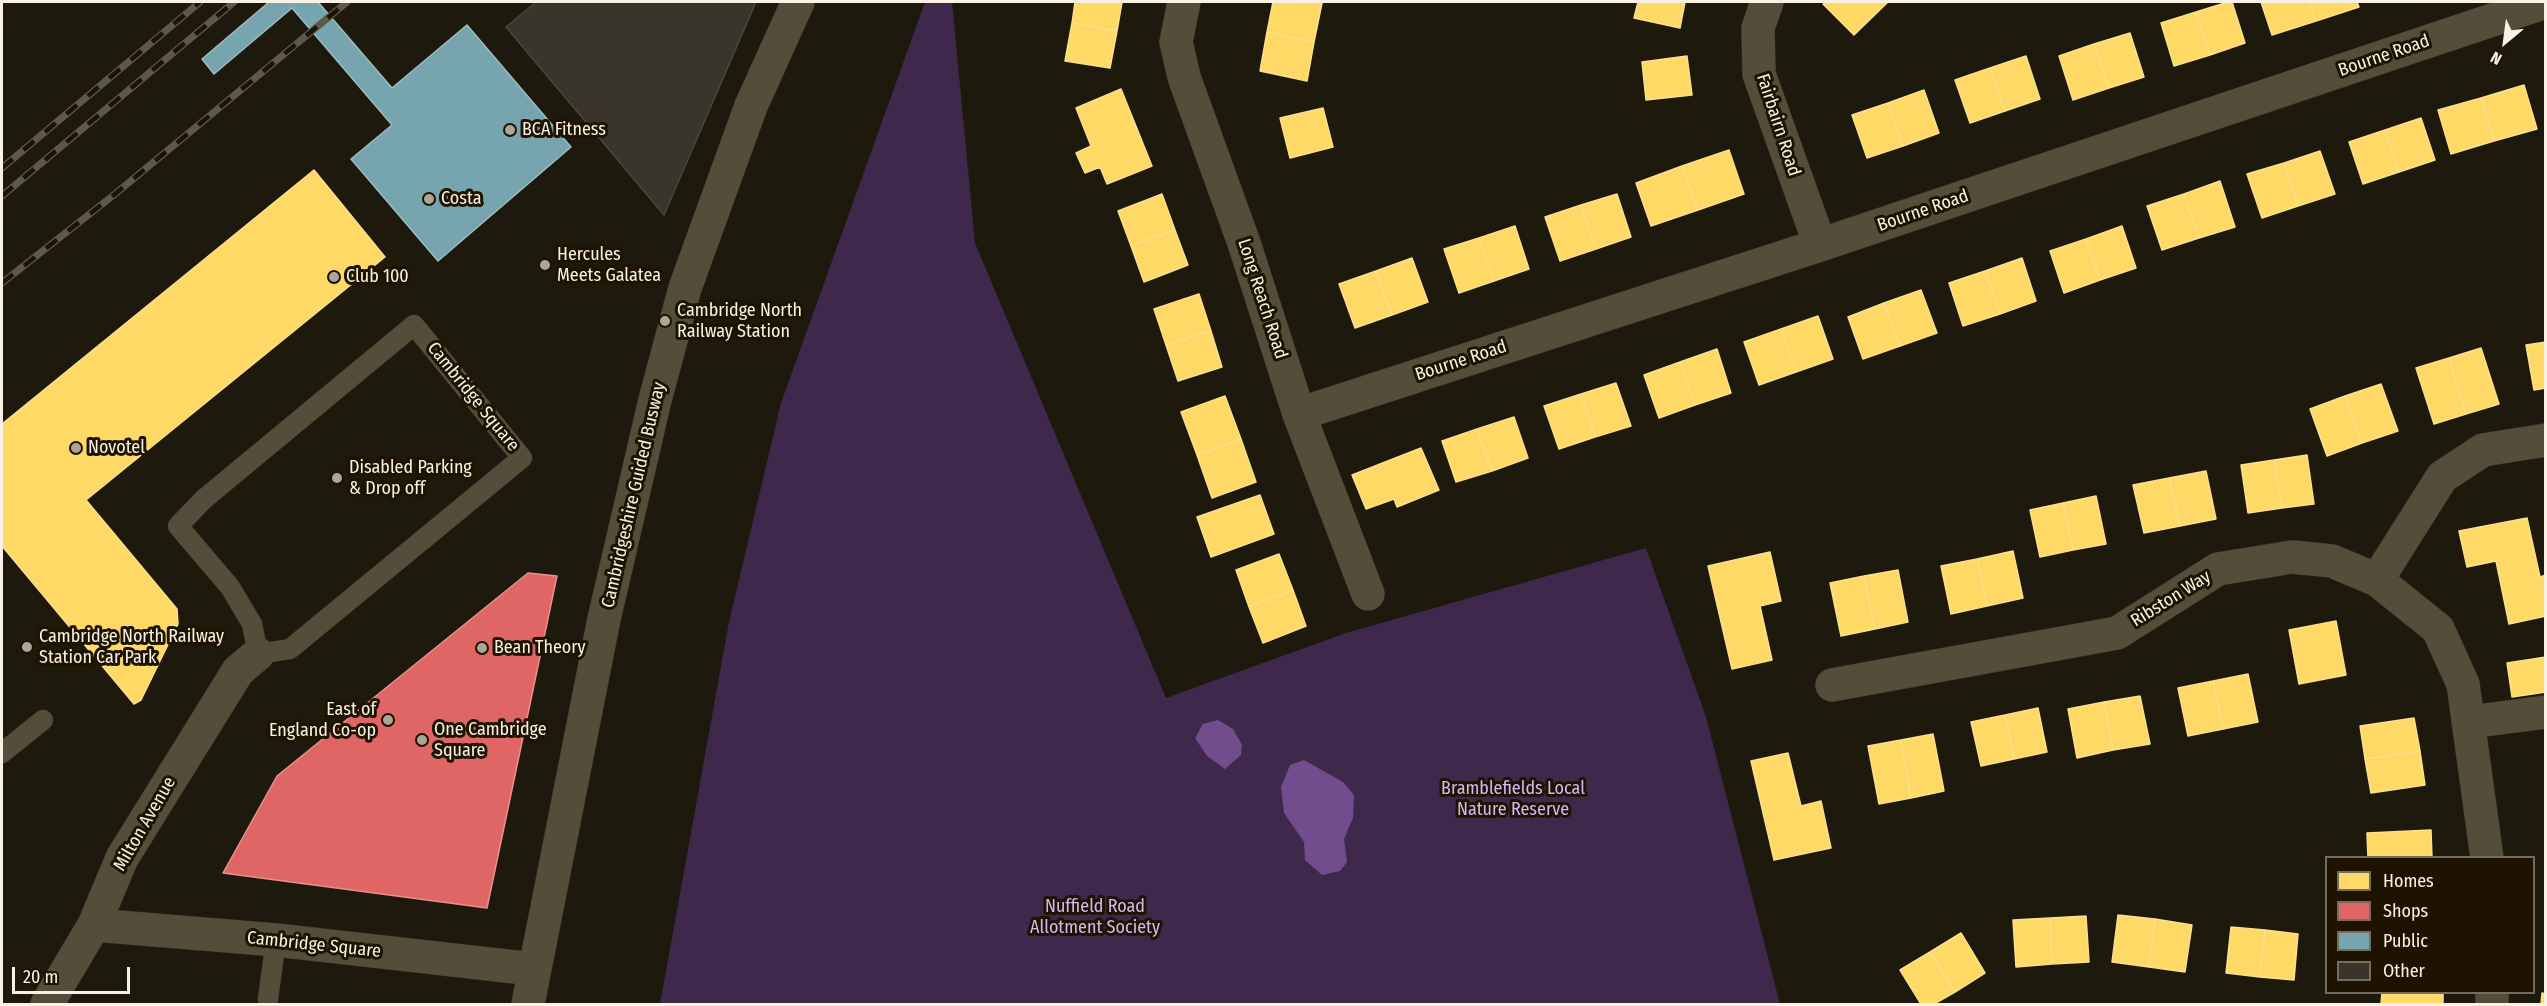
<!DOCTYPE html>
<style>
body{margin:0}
#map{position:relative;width:2547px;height:1006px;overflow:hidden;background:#1e190d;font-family:"Fira Sans Condensed",sans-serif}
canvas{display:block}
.frame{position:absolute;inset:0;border:3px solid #f9f2e4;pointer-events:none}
.legend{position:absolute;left:2325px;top:856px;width:210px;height:138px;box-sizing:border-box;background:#1d1300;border:2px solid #756c5b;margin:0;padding:8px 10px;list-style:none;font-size:18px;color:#f9f2e4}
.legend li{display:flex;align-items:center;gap:12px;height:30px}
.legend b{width:30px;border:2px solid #756c5b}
.north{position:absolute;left:2475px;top:12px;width:60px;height:60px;-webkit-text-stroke:4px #1d1300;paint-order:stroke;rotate:209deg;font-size:16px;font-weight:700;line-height:24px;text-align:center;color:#f9f2e4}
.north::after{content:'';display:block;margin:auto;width:21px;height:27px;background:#f9f2e4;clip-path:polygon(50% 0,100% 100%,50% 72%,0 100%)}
.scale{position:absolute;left:12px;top:967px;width:118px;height:27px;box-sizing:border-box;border:3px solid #f9f2e4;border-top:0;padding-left:8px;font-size:18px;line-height:21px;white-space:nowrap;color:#f9f2e4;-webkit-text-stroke:4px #1d1300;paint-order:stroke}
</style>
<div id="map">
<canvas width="2547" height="1006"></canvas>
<div class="frame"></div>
<ul class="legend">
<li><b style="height:16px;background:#ffd966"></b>Homes</li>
<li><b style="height:16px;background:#e06666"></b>Shops</li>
<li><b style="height:16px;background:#76a5af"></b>Public</li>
<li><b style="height:16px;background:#3a352b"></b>Other</li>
</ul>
<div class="north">N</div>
<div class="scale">20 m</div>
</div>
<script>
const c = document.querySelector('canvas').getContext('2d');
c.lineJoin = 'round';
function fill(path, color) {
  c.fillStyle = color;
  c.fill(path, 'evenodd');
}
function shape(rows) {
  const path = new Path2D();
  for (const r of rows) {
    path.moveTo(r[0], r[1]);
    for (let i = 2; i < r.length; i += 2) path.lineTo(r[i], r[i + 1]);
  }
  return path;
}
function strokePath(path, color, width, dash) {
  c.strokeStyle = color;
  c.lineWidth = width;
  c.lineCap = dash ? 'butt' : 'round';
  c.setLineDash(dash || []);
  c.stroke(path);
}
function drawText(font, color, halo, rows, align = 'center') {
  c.font = font + ' "Fira Sans Condensed",sans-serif';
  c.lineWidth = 6;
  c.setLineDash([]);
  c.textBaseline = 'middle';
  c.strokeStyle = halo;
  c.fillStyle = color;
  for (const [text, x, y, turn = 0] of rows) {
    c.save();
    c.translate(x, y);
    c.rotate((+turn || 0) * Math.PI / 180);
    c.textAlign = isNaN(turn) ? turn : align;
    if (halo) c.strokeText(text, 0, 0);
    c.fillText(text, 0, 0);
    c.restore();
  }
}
fill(shape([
 [925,2,952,2,975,243,1166,698,1346,633,1646,548,1706,717,1780,1004,660,1004,729,622,781,403]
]), '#3e294c');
fill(shape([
 [1218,720,1233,729,1242,745,1241,755,1225,769,1207,756,1195,738,1203,724],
 [1304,760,1343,782,1354,795,1353,818,1344,839,1347,862,1340,871,1322,875,1305,860,1304,842,1284,813,1281,787,1290,765]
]), '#724d8e');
const homes = shape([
 [1075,2,1122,2,1117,31,1072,23,1075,2],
 [1273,2,1322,3,1314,42,1267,32,1273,2],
 [1638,2,1685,2,1680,28,1634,18,1638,2],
 [1826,2,1888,2,1854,35,1823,4,1826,2],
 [2228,2,2232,2,2245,43,2210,55,2196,12,2228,2],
 [2261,2,2309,2,2316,21,2272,35,2261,2],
 [2309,2,2357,2,2359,7,2316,21,2309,2],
 [2196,12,2210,55,2174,66,2161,23,2196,12],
 [1072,23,1117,31,1110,68,1065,61,1072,23],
 [1267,32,1314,42,1307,81,1260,71,1267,32],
 [2130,33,2144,77,2109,88,2094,44,2130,33],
 [2094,44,2109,88,2073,100,2059,56,2094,44],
 [1687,56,1692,95,1646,100,1642,62,1687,56],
 [2026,56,2040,99,2005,111,1990,68,2026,56],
 [1990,68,2005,111,1970,123,1955,80,1990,68],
 [2524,85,2537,129,2494,141,2481,98,2524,85],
 [1121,89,1152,166,1107,184,1100,167,1085,173,1076,153,1091,146,1076,108,1121,89],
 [1924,90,1939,133,1903,146,1888,103,1924,90],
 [2481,98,2494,141,2451,154,2438,110,2481,98],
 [1888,103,1903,146,1867,158,1852,115,1888,103],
 [1323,108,1333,147,1290,158,1280,118,1323,108],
 [2421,118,2435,160,2399,172,2385,130,2421,118],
 [2385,130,2399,172,2363,184,2349,142,2385,130],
 [1729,150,1744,194,1698,210,1682,166,1729,150],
 [2320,151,2335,194,2298,206,2284,163,2320,151],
 [2284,163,2298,206,2262,218,2247,174,2284,163],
 [1682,166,1698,210,1651,226,1636,183,1682,166],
 [314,170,385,257,86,500,177,609,178,624,141,700,134,704,2,546,2,424,314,170],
 [2220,181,2235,227,2199,238,2184,194,2220,181],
 [1162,194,1175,230,1131,246,1118,211,1162,194],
 [1617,194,1631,237,1596,249,1581,205,1617,194],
 [2184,194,2199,238,2162,250,2147,206,2184,194],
 [1581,205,1596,249,1560,261,1545,217,1581,205],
 [1515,226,1529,269,1494,281,1479,238,1515,226],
 [2122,226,2136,268,2100,280,2086,239,2122,226],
 [1175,230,1188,265,1144,282,1131,246,1175,230],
 [1479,238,1494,281,1459,293,1444,249,1479,238],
 [2086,239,2100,280,2064,293,2050,251,2086,239],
 [1412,258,1428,302,1392,315,1376,271,1412,258],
 [2022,258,2036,301,2000,314,1985,271,2022,258],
 [1376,271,1392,315,1355,328,1339,284,1376,271],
 [1985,271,2000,314,1963,326,1949,283,1985,271],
 [1921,290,1937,333,1900,346,1884,303,1921,290],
 [1199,294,1211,331,1166,345,1154,309,1199,294],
 [1884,303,1900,346,1863,359,1848,317,1884,303],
 [1818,316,1833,359,1796,372,1781,329,1818,316],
 [1781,329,1796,372,1759,385,1744,342,1781,329],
 [1211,331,1222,367,1178,381,1166,345,1211,331],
 [2546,342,2546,388,2534,390,2526,345,2546,342],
 [2481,348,2499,404,2466,414,2449,358,2481,348],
 [1717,349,1731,393,1695,405,1680,362,1717,349],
 [2449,358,2466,414,2434,424,2416,368,2449,358],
 [1680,362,1695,405,1659,418,1644,375,1680,362],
 [1616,383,1631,426,1595,437,1581,394,1616,383],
 [2381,384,2398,431,2362,443,2345,396,2381,384],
 [1581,394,1595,437,1559,449,1544,406,1581,394],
 [1225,396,1241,439,1197,455,1181,412,1225,396],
 [2345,396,2362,443,2327,456,2310,409,2345,396],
 [1514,417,1528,458,1492,471,1477,429,1514,417],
 [1477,429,1492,471,1456,482,1442,441,1477,429],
 [1241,439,1256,482,1212,498,1197,455,1241,439],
 [1421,448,1439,490,1397,507,1394,499,1366,509,1352,475,1421,448],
 [2307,455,2314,504,2282,508,2274,460,2307,455],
 [2274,460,2282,508,2248,513,2241,465,2274,460],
 [2206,471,2216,519,2180,526,2169,478,2206,471],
 [2169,478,2180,526,2144,533,2133,485,2169,478],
 [1260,495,1274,534,1211,557,1197,517,1260,495],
 [2096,496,2106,544,2073,550,2063,503,2096,496],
 [2063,503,2073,550,2040,557,2030,510,2063,503],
 [2527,518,2540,577,2546,575,2546,616,2509,624,2496,561,2467,567,2459,531,2527,518],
 [2013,551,2023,598,1987,606,1977,559,2013,551],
 [1770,552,1781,601,1760,606,1772,660,1732,669,1708,566,1770,552],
 [1279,554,1293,590,1249,607,1236,570,1279,554],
 [1977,559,1987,606,1951,614,1941,566,1977,559],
 [1898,570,1908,622,1875,629,1864,576,1898,570],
 [1864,576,1875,629,1841,636,1830,583,1864,576],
 [1293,590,1306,626,1263,643,1249,607,1293,590],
 [2336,621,2346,675,2299,684,2289,630,2336,621],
 [2546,657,2546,692,2512,697,2507,663,2546,657],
 [2248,674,2258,722,2223,729,2213,681,2248,674],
 [2213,681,2223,729,2188,736,2178,688,2213,681],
 [2140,696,2150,744,2113,750,2104,702,2140,696],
 [2104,702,2113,750,2077,758,2068,709,2104,702],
 [2038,708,2047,752,2014,759,2005,715,2038,708],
 [2005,715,2014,759,1981,766,1971,722,2005,715],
 [2414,718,2420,751,2365,759,2360,726,2414,718],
 [1933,734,1944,791,1911,798,1901,740,1933,734],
 [1901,740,1911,798,1879,804,1868,746,1901,740],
 [2420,751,2425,785,2371,793,2365,759,2420,751],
 [1788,753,1801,806,1821,801,1831,848,1774,860,1751,761,1788,753],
 [2431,830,2432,858,2368,858,2367,833,2431,830],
 [2118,915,2155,919,2149,967,2112,962,2118,915],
 [2086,916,2089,962,2052,964,2050,918,2086,916],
 [2050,918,2052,964,2016,967,2013,920,2050,918],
 [2155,919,2192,925,2185,972,2149,967,2155,919],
 [2231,927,2265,930,2260,977,2226,973,2231,927],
 [2265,930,2298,934,2294,980,2260,977,2265,930],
 [1961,933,1985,973,1955,992,1930,952,1961,933],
 [1930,952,1955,992,1934,1004,1921,1004,1900,970,1930,952],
 [2382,992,2443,992,2443,1004,2381,1004,2382,992],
 [2542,993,2546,994,2546,1004,2541,1004,2542,993]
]);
fill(homes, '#ffd966');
strokePath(homes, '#fde08c', 1.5);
const shops = shape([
 [528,573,557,576,487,908,223,873,277,776,528,573]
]);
fill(shops, '#e06666');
strokePath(shops, '#e8908c', 1.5);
const public = shape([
 [269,2,318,2,392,88,467,25,571,147,438,261,351,159,392,125,292,8,214,74,202,59,269,2]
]);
fill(public, '#76a5af');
strokePath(public, '#9dbcbf', 1.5);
const building = shape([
 [536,2,756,2,664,215,506,27,536,2]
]);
fill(building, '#3a352b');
strokePath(building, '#4b463d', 1.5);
const lane = shape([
 [414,325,522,458,290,649,258,654,252,624,230,587,178,526,204,499,414,325],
 [2,753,43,720],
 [268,999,276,940]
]);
const street = shape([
 [1184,2,1176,42,1184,77,1244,243,1299,414,1368,594],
 [1767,2,1758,28,1759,74,1820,245],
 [1299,414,1820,245,2546,2],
 [2377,580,2442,477,2483,450,2546,440],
 [1832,685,2117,633,2218,569,2292,557,2332,561,2377,580,2438,629,2463,684,2487,858],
 [2469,722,2546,712],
 [94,925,276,940,533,969],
 [47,1004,94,925,122,858,238,671,258,654],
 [528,1004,604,619,655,400,685,288,751,106,798,2],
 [2492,1004,2492,992]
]);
strokePath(lane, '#373229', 21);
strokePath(street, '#373229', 34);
strokePath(lane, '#544d3a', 20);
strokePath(street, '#544d3a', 33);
const rail = shape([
 [2,168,200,2],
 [2,196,234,2],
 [2,283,115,194,347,2]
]);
strokePath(rail, '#5e5849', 7);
strokePath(rail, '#1d1300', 4.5, [14]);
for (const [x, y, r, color] of [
 [510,130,6,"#aca699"],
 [429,199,6,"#aca699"],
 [545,265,6,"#aca699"],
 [334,277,6,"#aca699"],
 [665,321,6,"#aca699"],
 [76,448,6,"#aca699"],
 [337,478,6,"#aca699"],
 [27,647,6,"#aca699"],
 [482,648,6,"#aca699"],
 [388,720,6,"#aca699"],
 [422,740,6,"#aca699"]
]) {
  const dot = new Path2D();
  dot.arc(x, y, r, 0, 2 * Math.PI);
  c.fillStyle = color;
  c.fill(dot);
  strokePath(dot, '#1d1300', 2);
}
drawText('18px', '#f9f2e4', '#1d1300', [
 ["Bourne Road",2384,56,-19],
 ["Fairbairn Road",1778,125,72],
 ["Bourne Road",1923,211,-19],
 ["Long Reach Road",1262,299,72],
 ["Bourne Road",1461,361,-18],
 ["Cambridge Square",473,397,51],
 ["Cambridgeshire Guided Busway",634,495,-77],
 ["Ribston Way",2171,599,-32],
 ["Milton Avenue",145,824,-60],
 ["Cambridge Square",314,945,6]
]);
drawText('18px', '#f9f2e4', '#1d1300', [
 ["BCA Fitness",522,130],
 ["Costa",441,199],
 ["Hercules",557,255],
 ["Meets Galatea",557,276],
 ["Club 100",346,277],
 ["Cambridge North",677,311],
 ["Railway Station",677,332],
 ["Novotel",88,448],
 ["Disabled Parking",349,468],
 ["& Drop off",349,489],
 ["Cambridge North Railway",39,637],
 ["Station Car Park",39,658],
 ["Bean Theory",494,648],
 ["East of",376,710,"right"],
 ["England Co-op",376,731,"right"],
 ["One Cambridge",434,730],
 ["Square",434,751]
], 'left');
drawText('18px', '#d6b7f3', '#1d1300', [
 ["Bramblefields Local",1513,789],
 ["Nature Reserve",1513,810],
 ["Nuffield Road",1095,907],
 ["Allotment Society",1095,928]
]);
</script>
